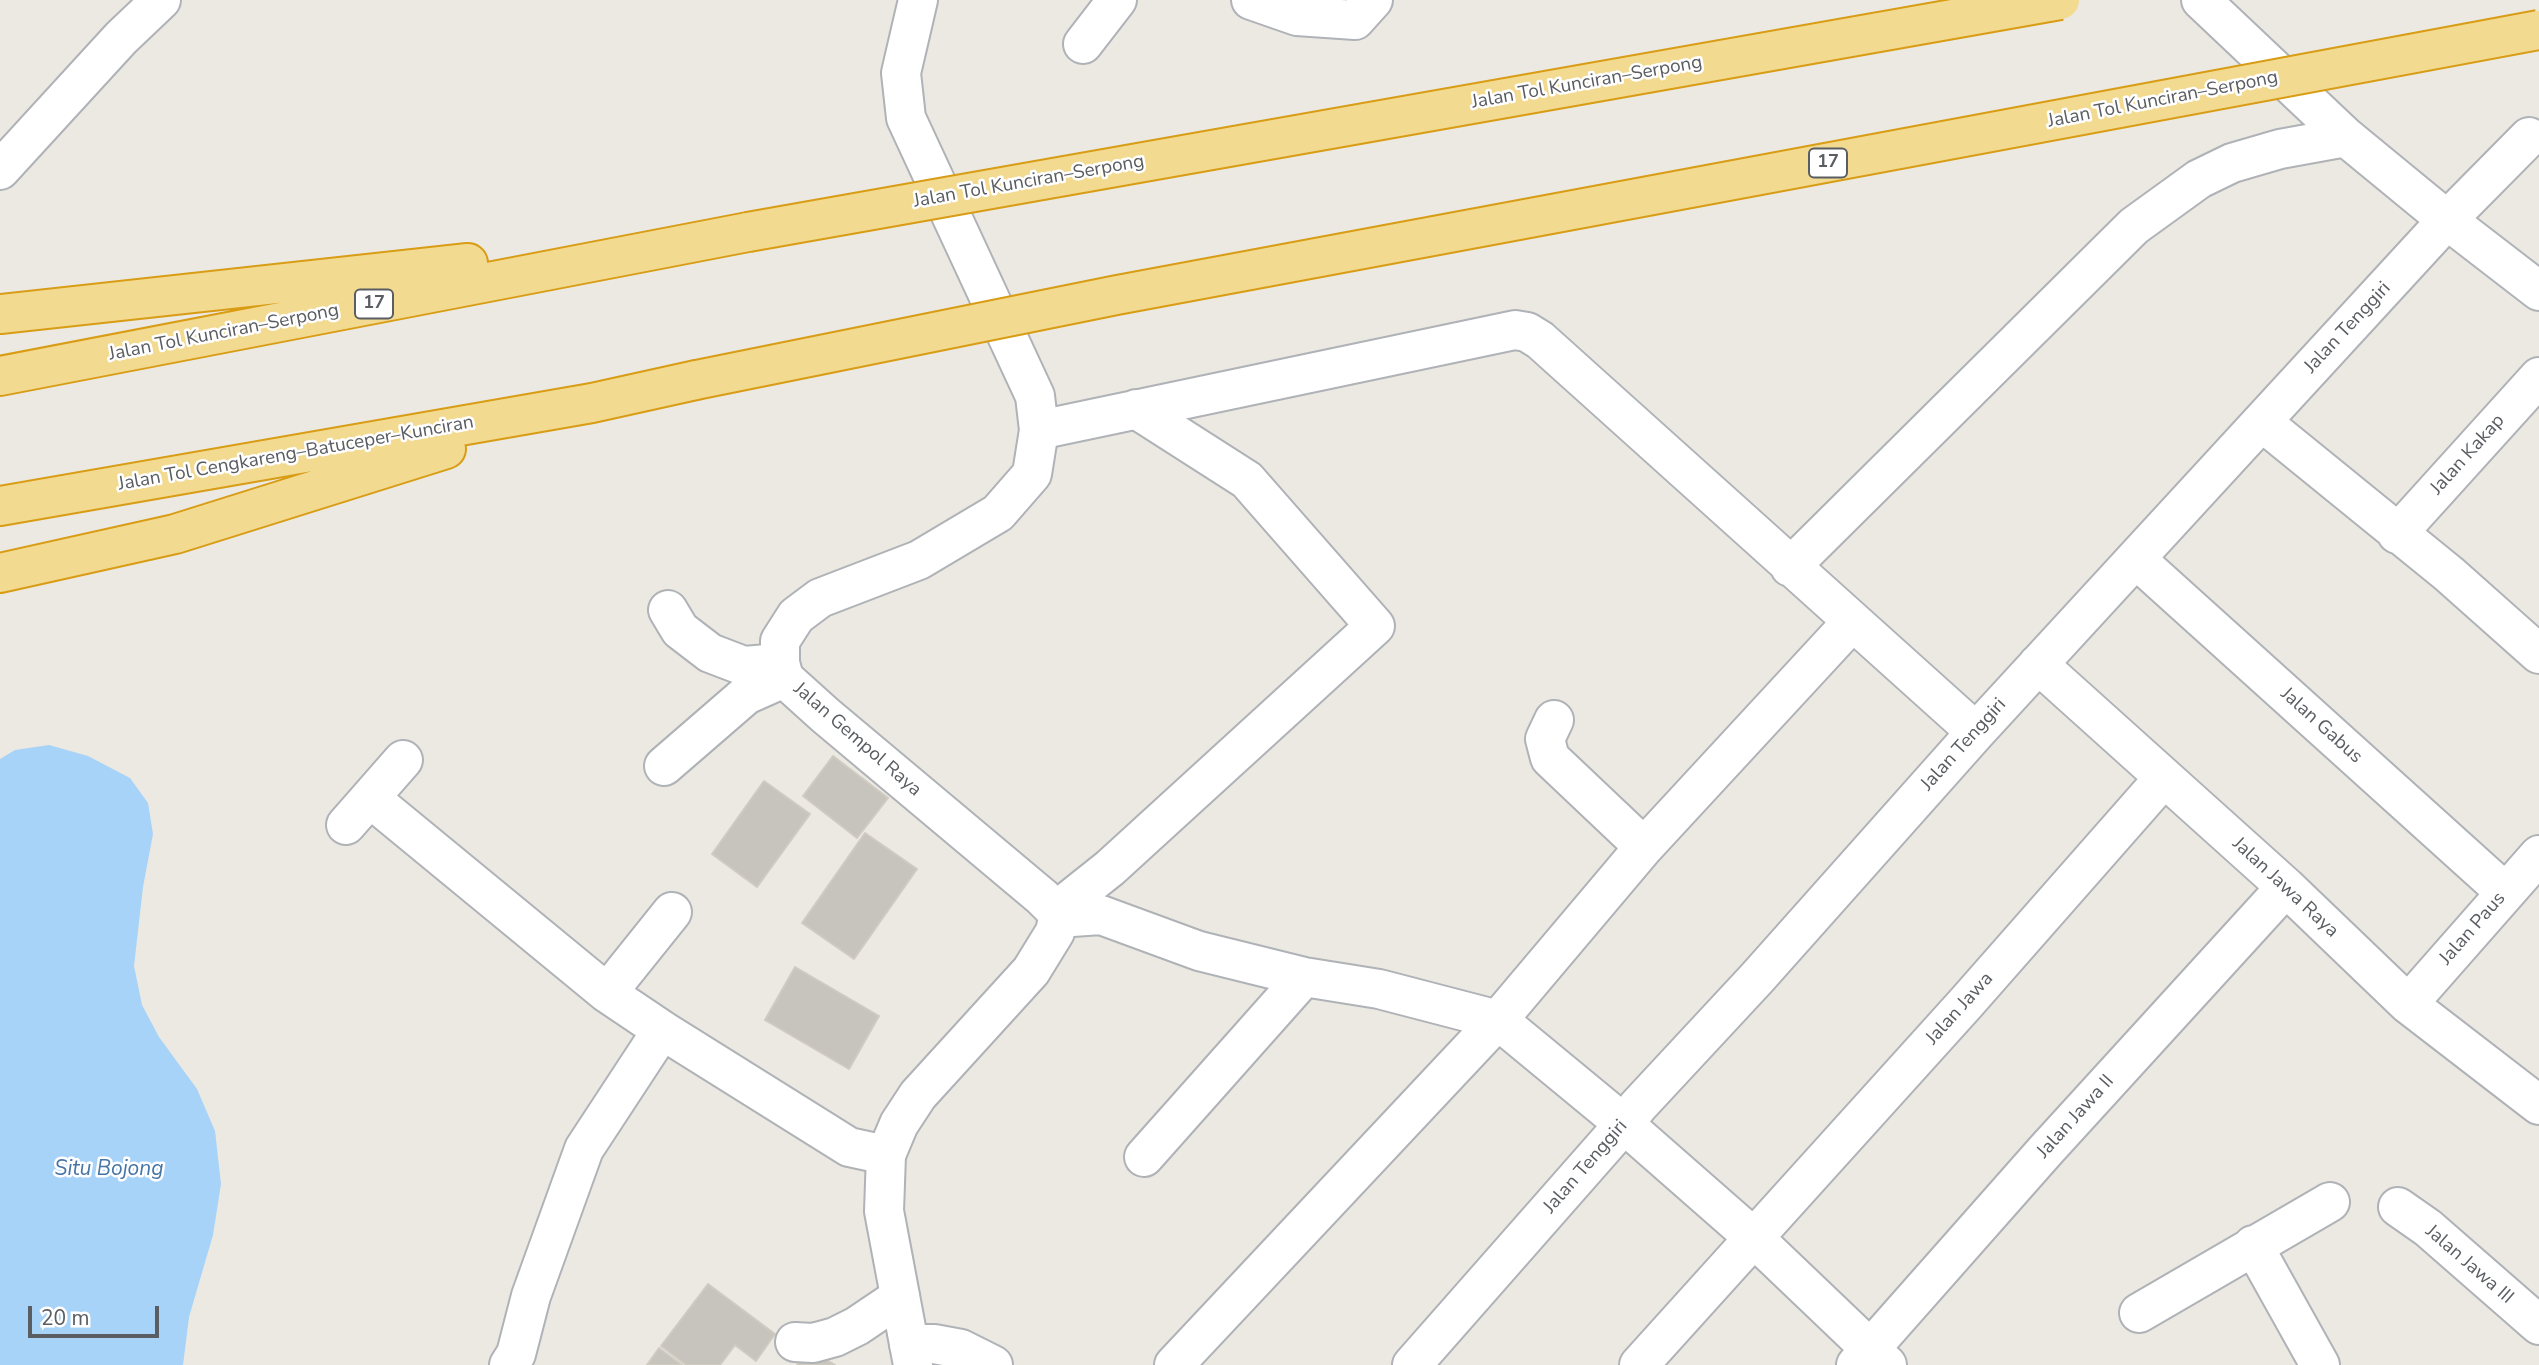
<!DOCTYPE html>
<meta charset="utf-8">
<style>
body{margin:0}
#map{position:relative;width:2539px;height:1365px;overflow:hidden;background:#ebe9e2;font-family:"Nunito Sans",sans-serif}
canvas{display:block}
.scale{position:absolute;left:28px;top:1306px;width:131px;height:32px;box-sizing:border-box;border:4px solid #5a5d61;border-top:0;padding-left:9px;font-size:21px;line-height:24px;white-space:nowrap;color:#5a5d61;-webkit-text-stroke:5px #fff;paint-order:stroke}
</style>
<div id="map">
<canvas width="2539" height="1365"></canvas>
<div class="scale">20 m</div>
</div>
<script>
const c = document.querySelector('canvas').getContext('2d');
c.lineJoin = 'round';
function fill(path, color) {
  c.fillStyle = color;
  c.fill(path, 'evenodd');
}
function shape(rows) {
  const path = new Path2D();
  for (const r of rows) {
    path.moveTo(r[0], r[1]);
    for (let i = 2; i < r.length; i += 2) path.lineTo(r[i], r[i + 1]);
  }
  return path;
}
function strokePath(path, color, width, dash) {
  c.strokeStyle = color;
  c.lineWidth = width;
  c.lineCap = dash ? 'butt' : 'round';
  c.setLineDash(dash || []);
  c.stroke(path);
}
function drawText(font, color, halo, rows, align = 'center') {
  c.font = font + ' "Nunito Sans",sans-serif';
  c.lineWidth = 5;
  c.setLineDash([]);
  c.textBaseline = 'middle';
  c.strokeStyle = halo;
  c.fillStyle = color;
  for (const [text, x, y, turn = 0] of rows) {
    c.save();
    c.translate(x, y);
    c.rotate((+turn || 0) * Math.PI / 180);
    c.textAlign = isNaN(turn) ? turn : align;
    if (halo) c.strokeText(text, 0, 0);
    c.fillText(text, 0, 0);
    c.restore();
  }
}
fill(shape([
 [49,745,88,756,130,778,148,803,153,834,143,887,134,966,142,1005,159,1037,197,1089,215,1131,221,1184,213,1235,189,1317,183,1365,0,1365,0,759,15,750]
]), '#a6d3f7');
const building = shape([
 [833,756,888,798,857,838,803,796,833,756],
 [764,781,810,814,757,887,712,854,764,781],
 [865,833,917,869,854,959,802,923,865,833],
 [795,967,879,1016,849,1069,765,1020,795,967],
 [708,1284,775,1334,756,1361,735,1345,720,1365,686,1365,661,1346,708,1284],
 [659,1348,682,1365,647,1365,659,1348],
 [807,1348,835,1365,797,1365,807,1348]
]);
fill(building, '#c7c4be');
strokePath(building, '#cfcbc1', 2);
const minor = shape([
 [1251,0,1297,16,1355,20,1373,0],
 [2201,0,2346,137,2447,220,2539,291],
 [1083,44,1117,0],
 [0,170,121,38,161,0],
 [2262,422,2449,574,2539,654],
 [1039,430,1515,330,1527,332,1540,340,1976,732],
 [2397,534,2539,377],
 [2137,560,2505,892],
 [1790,567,2134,226,2199,179,2232,163,2280,149,2346,137],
 [668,610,680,630,710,653,744,666,780,663],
 [2038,664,2286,887,2408,1004,2539,1105],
 [1554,720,1545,739,1550,758,1644,847],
 [664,766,746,695,784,678],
 [370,798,607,993,662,1030,849,1147,886,1155],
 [346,825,403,760],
 [1056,911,1110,868,1375,626,1247,480,1136,409],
 [1058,918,1101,915,1199,951,1304,977,1379,989,1498,1020,1624,1124,1754,1238,1887,1365],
 [607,993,672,912],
 [2408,1004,2539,855],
 [1144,1157,1304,977],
 [2398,1207,2428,1228,2539,1325],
 [2253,1245,2320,1365],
 [2139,1313,2330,1202],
 [795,1342,813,1343,835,1337,857,1326,900,1297],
 [909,1344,934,1344,961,1349,993,1365],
 [509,1365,516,1354,531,1296,584,1149,662,1030],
 [1174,1365,1498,1020,1644,847,1852,622],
 [1412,1365,1624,1124,1638,1106,1757,978,1976,732,2447,220,2529,137],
 [1639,1365,1966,1003,2163,779],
 [1856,1365,2046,1150,2286,887]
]);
const tertiary = shape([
 [913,1365,884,1211,886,1155,899,1124,918,1095,1031,971,1055,932,1058,918,1056,911,1042,897,825,715,784,678,780,663,780,641,796,616,820,598,919,560,998,513,1032,474,1039,430,1035,396,906,118,901,73,918,0]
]);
const motorway = shape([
 [0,314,468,263],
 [0,376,748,232],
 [0,506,592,403,696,380],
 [0,573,175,534,446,449]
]);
strokePath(minor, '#afb2b6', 42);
strokePath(tertiary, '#afb2b6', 42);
strokePath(motorway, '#d89c15', 42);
strokePath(minor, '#fff', 38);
strokePath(tertiary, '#fff', 38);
strokePath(motorway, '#f3da91', 38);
const motorwayBridge = shape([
 [748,232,2060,0],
 [696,380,1117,295,2539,30]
]);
strokePath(motorwayBridge, '#d89c15', 42, []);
strokePath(motorwayBridge, '#f3da91', 38);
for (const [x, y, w] of [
 [1828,163,38],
 [374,304,38]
]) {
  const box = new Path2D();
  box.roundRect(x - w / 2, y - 14.5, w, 29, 5);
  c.fillStyle = '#fff';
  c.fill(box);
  strokePath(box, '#5a5d61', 2);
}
drawText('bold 18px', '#5a5d61', null, [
 ["17",1828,163],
 ["17",374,304]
]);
drawText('19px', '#5a5d61', '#fff', [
 ["Jalan Tol Kunciran–Serpong",1587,83,-10],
 ["Jalan Tol Kunciran–Serpong",2163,100,-11],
 ["Jalan Tol Kunciran–Serpong",1029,182,-10],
 ["Jalan Tenggiri",2348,328,-47],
 ["Jalan Tol Kunciran–Serpong",224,333,-11],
 ["Jalan Tol Cengkareng–Batuceper–Kunciran",296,454,-10],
 ["Jalan Kakap",2468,455,-48],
 ["Jalan Gabus",2321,726,42],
 ["Jalan Gempol Raya",857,740,41],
 ["Jalan Tenggiri",1964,745,-48],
 ["Jalan Jawa Raya",2285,888,43],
 ["Jalan Paus",2473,929,-49],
 ["Jalan Jawa",1960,1009,-48],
 ["Jalan Jawa II",2076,1117,-48],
 ["Jalan Tenggiri",1586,1167,-49],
 ["Jalan Jawa III",2469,1265,41]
]);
drawText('italic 21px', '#4675a6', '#fff', [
 ["Situ Bojong",109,1170]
]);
</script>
